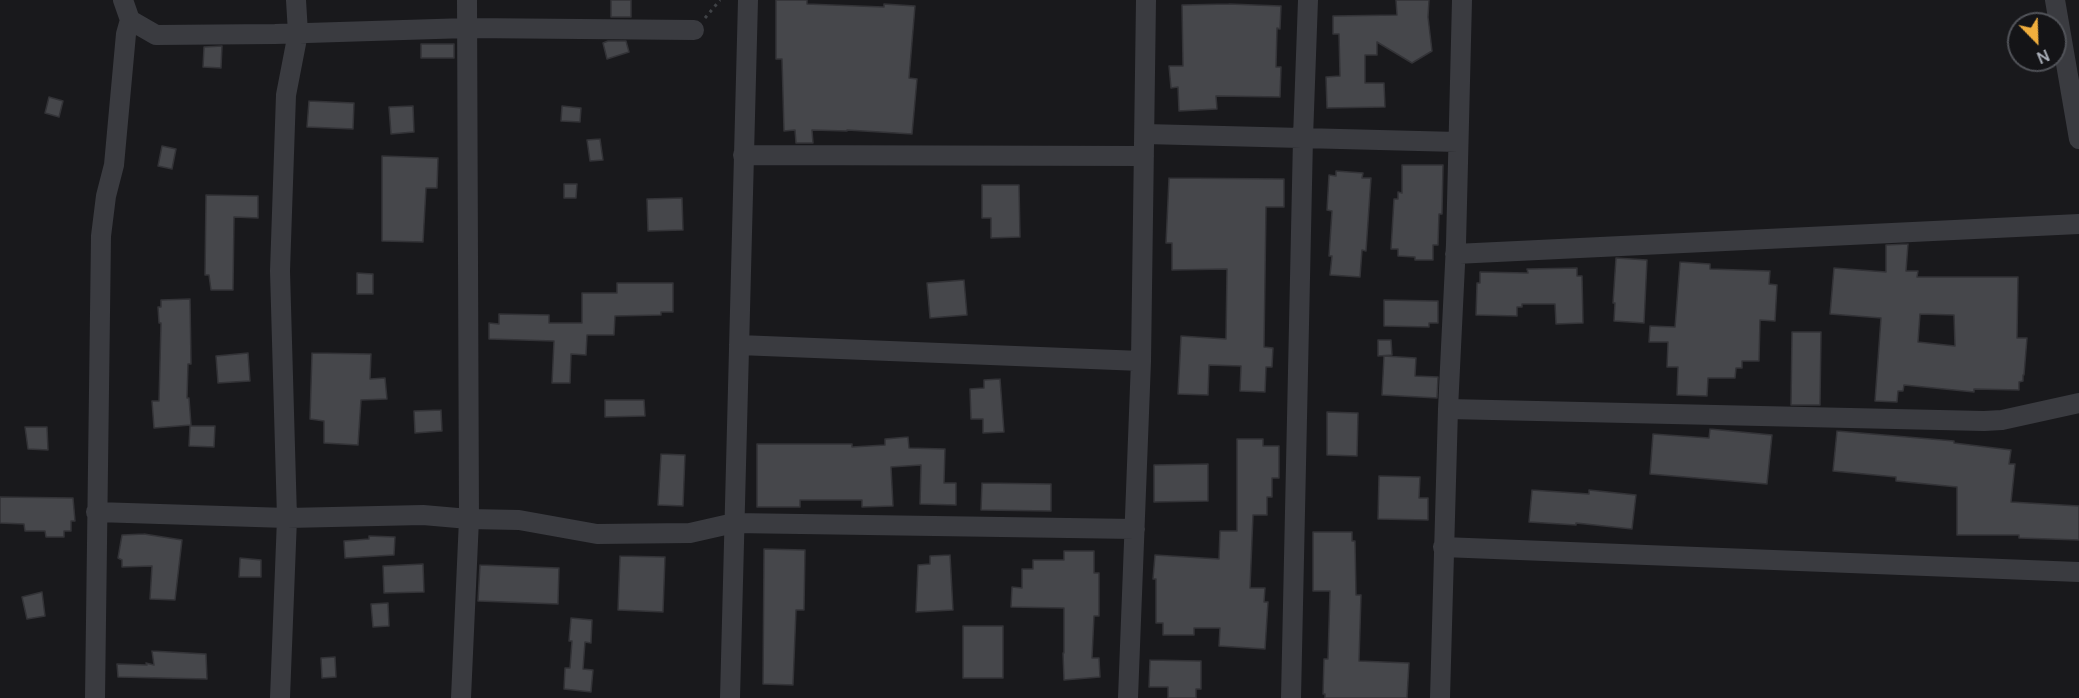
<!DOCTYPE html>
<style>
body{margin:0}
#map{position:relative;width:2079px;height:698px;overflow:hidden;background:#19191c;font-family:Manrope,sans-serif}
canvas{display:block}
.north{position:absolute;left:2007px;top:12px;width:60px;height:60px;box-sizing:border-box;background:#141417;border:2px solid #515359;border-radius:50%;rotate:157deg;font-size:16px;font-weight:700;line-height:24px;text-align:center;color:#acb1bb}
.north::after{content:'';display:block;margin:auto;width:21px;height:27px;background:#f0ae3d;clip-path:polygon(50% 0,100% 100%,50% 72%,0 100%)}
</style>
<div id="map">
<canvas width="2079" height="698"></canvas>
<div class="north">N</div>
</div>
<script>
const c = document.querySelector('canvas').getContext('2d');
c.lineJoin = 'round';
function fill(path, color) {
  c.fillStyle = color;
  c.fill(path, 'evenodd');
}
function shape(rows) {
  const path = new Path2D();
  for (const r of rows) {
    path.moveTo(r[0], r[1]);
    for (let i = 2; i < r.length; i += 2) path.lineTo(r[i], r[i + 1]);
  }
  return path;
}
function strokePath(path, color, width, dash) {
  c.strokeStyle = color;
  c.lineWidth = width;
  c.lineCap = dash ? 'butt' : 'round';
  c.setLineDash(dash || []);
  c.stroke(path);
}
const building = shape([
 [611,0,631,0,631,17,611,17,611,0],
 [776,0,807,0,807,4,884,7,884,4,915,6,909,78,917,79,912,134,847,130,847,131,812,130,813,143,796,143,795,130,784,131,782,59,776,59,776,0],
 [1396,0,1429,0,1428,17,1432,51,1412,63,1377,42,1377,55,1365,55,1365,83,1384,83,1385,107,1327,108,1326,77,1340,76,1339,34,1333,34,1333,16,1397,15,1396,0],
 [1229,4,1281,6,1280,29,1277,28,1276,67,1281,67,1280,97,1216,96,1217,109,1179,111,1178,87,1171,88,1169,66,1183,66,1182,5,1229,4],
 [608,41,626,41,629,52,607,59,603,43,608,41],
 [421,44,454,44,454,58,421,58,421,44],
 [222,46,221,68,203,67,204,47,222,46],
 [49,97,63,101,59,117,45,113,49,97],
 [309,101,354,103,353,129,307,127,309,101],
 [413,106,414,132,391,134,389,107,413,106],
 [562,106,581,108,580,122,561,121,562,106],
 [600,139,603,160,590,161,587,140,600,139],
 [162,146,176,149,172,169,158,166,162,146],
 [382,156,438,158,437,188,426,188,423,242,382,241,382,156],
 [1402,165,1443,165,1442,214,1439,214,1438,245,1433,245,1433,260,1415,260,1415,257,1398,256,1398,249,1391,249,1394,199,1398,199,1398,192,1402,193,1402,165],
 [1336,171,1363,173,1362,178,1371,178,1366,251,1362,250,1360,277,1330,275,1332,256,1329,256,1332,211,1327,210,1329,175,1336,176,1336,171],
 [1169,178,1284,179,1284,207,1266,207,1264,347,1273,348,1272,367,1266,367,1265,392,1240,391,1241,366,1209,365,1208,395,1178,394,1181,336,1226,339,1227,269,1172,270,1172,243,1166,243,1169,178],
 [564,184,577,184,576,198,564,198,564,184],
 [982,185,1019,185,1020,237,991,238,991,218,982,218,982,185],
 [206,195,258,196,258,218,234,217,233,290,211,290,209,275,205,275,206,195],
 [682,198,683,230,648,231,647,199,682,198],
 [1908,244,1906,271,1918,271,1917,277,2018,277,2017,338,2027,338,2024,375,2023,375,2023,381,2019,382,2019,390,1974,389,1974,392,1904,385,1903,391,1898,391,1897,402,1875,401,1881,318,1830,314,1834,268,1886,272,1886,245,1908,244],
 [1920,314,1954,315,1955,346,1918,342,1920,314],
 [1616,258,1647,260,1644,323,1614,321,1615,303,1613,303,1616,258],
 [1680,262,1710,264,1710,269,1770,271,1769,284,1777,285,1775,321,1760,320,1759,361,1742,361,1742,368,1736,368,1735,378,1708,378,1707,396,1677,395,1678,367,1667,367,1668,342,1649,342,1650,326,1675,327,1680,262],
 [1577,268,1577,276,1582,276,1583,323,1556,324,1555,304,1522,304,1522,307,1517,307,1517,316,1476,315,1477,283,1480,283,1480,272,1528,273,1527,269,1577,268],
 [357,273,373,274,373,294,357,294,357,273],
 [964,280,967,315,930,318,927,283,964,280],
 [617,283,673,283,673,312,661,312,661,315,615,316,614,335,587,335,586,355,571,354,570,383,552,383,554,341,489,339,489,323,499,324,499,314,549,315,549,323,582,323,582,293,617,293,617,283],
 [190,299,191,364,188,364,187,398,189,398,191,425,154,428,152,401,159,401,161,323,159,323,158,307,161,307,161,300,190,299],
 [1384,300,1438,301,1438,323,1429,323,1429,327,1384,326,1384,300],
 [1792,332,1821,332,1820,405,1791,405,1792,332],
 [1378,340,1391,340,1392,355,1378,356,1378,340],
 [248,353,250,381,218,383,216,356,248,353],
 [312,353,371,354,370,379,385,378,387,399,361,400,358,445,324,443,324,421,310,419,312,353],
 [1384,356,1416,358,1415,376,1438,377,1437,398,1382,395,1384,356],
 [1000,379,1004,432,983,433,983,419,971,419,970,389,984,388,984,380,1000,379],
 [605,400,644,400,645,416,605,417,605,400],
 [441,410,442,431,415,433,414,411,441,410],
 [1327,412,1358,413,1357,456,1327,455,1327,412],
 [190,426,215,426,214,447,189,446,190,426],
 [25,427,47,427,48,450,28,449,25,427],
 [1710,429,1772,435,1767,484,1650,474,1653,434,1709,438,1710,429],
 [1837,431,1954,441,1954,443,2011,450,2009,464,2015,464,2011,502,2079,506,2079,540,2019,538,2019,535,1957,535,1957,487,1896,481,1896,477,1833,471,1837,431],
 [908,437,909,448,945,449,944,483,956,483,956,505,920,504,921,465,891,467,893,506,862,507,862,500,800,500,800,507,757,507,757,444,852,444,852,447,885,445,885,439,908,437],
 [1237,439,1263,439,1263,446,1279,446,1279,478,1272,478,1272,497,1267,497,1267,515,1253,515,1250,588,1265,588,1264,602,1268,602,1265,649,1219,646,1220,628,1194,628,1194,635,1163,635,1163,623,1156,623,1156,579,1153,579,1155,555,1219,559,1220,531,1237,531,1237,439],
 [661,454,685,455,683,506,658,505,661,454],
 [1208,464,1208,501,1154,502,1154,465,1208,464],
 [1379,476,1420,477,1419,498,1428,498,1428,520,1378,519,1379,476],
 [982,483,1051,484,1051,511,981,510,982,483],
 [1532,490,1589,494,1589,490,1636,495,1632,529,1576,523,1576,525,1529,522,1532,490],
 [0,497,73,498,75,521,71,521,71,531,64,531,64,537,46,537,45,531,25,531,24,524,0,523,0,497],
 [1313,532,1352,532,1352,541,1355,541,1356,595,1361,595,1359,661,1409,663,1407,698,1325,698,1325,694,1323,694,1324,659,1328,659,1330,591,1313,591,1313,532],
 [144,534,182,540,175,600,150,599,152,566,122,567,122,560,118,558,122,535,144,534],
 [369,536,395,537,394,555,345,558,344,541,369,539,369,536],
 [764,549,805,550,804,610,796,610,793,685,763,684,764,549],
 [1064,551,1094,551,1094,573,1099,573,1099,616,1094,616,1092,658,1099,658,1100,677,1064,680,1063,653,1064,653,1064,608,1011,607,1012,587,1022,588,1022,569,1033,569,1033,560,1064,560,1064,551],
 [950,555,953,610,916,612,918,565,930,564,930,556,950,555],
 [620,556,665,557,663,612,618,610,620,556],
 [240,558,261,560,261,577,239,577,240,558],
 [423,564,424,592,384,593,383,566,423,564],
 [480,565,559,568,558,604,478,601,480,565],
 [42,592,45,616,27,619,22,597,42,592],
 [388,603,389,626,373,627,371,604,388,603],
 [571,618,592,620,591,643,585,642,583,669,593,670,591,692,564,689,565,668,570,668,572,641,569,641,571,618],
 [963,626,1003,626,1003,678,963,678,963,626],
 [152,651,206,654,207,679,118,677,117,664,147,665,146,663,154,665,152,651],
 [335,657,336,677,322,678,321,658,335,657],
 [1150,660,1201,661,1201,689,1196,689,1196,698,1168,698,1168,687,1149,687,1150,660]
]);
fill(building, '#46474b');
strokePath(building, '#333337', 1.5);
strokePath(shape([
 [705,18,720,0]
]), '#404347', 3, [3, 4.5]);
strokePath(shape([
 [123,0,130,20],
 [1462,0,1456,244,1448,409,1984,421,2002,420,2079,403],
 [2055,0,2079,139],
 [1145,134,1458,142],
 [743,155,1144,156],
 [1455,254,2079,224],
 [739,345,1141,361],
 [96,512,287,518,423,515,469,519,519,520,597,534,690,533,734,523,1135,529],
 [1443,547,2079,572],
 [95,698,101,236,106,196,114,165,126,34,130,20,156,35,275,34,468,28,694,30],
 [280,698,287,518,280,271,286,95,298,33,296,0],
 [461,698,469,519,467,0],
 [730,698,748,0],
 [1128,698,1141,361,1146,0],
 [1291,698,1303,138,1308,0],
 [1440,698,1448,409]
]), '#3a3b40', 20);
</script>
